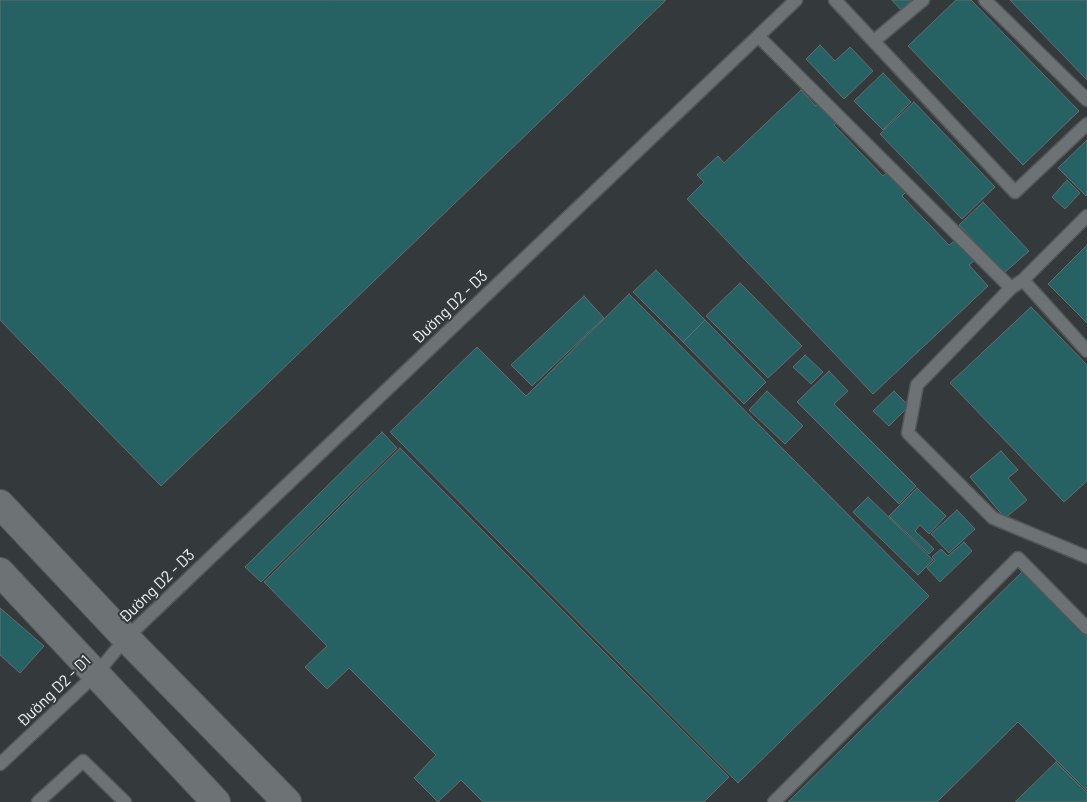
<!DOCTYPE html>
<meta charset="utf-8">
<style>
body{margin:0}
canvas{display:block;background:#34393b}
</style>
<canvas width="1087" height="802"></canvas>
<script>
const c = document.querySelector('canvas').getContext('2d');
c.lineJoin = 'round';
function fill(path, color) {
  c.fillStyle = color;
  c.fill(path, 'evenodd');
}
function shape(rows) {
  const path = new Path2D();
  for (const r of rows) {
    path.moveTo(r[0], r[1]);
    for (let i = 2; i < r.length; i += 2) path.lineTo(r[i], r[i + 1]);
  }
  return path;
}
function strokePath(path, color, width, dash) {
  c.strokeStyle = color;
  c.lineWidth = width;
  c.lineCap = dash ? 'butt' : 'round';
  c.setLineDash(dash || []);
  c.stroke(path);
}
function drawText(font, color, halo, rows, align = 'center') {
  c.font = font + ' Barlow,sans-serif';
  c.lineWidth = 4;
  c.setLineDash([]);
  c.textBaseline = 'middle';
  c.strokeStyle = halo;
  c.fillStyle = color;
  for (const [text, x, y, turn = 0] of rows) {
    c.save();
    c.translate(x, y);
    c.rotate((+turn || 0) * Math.PI / 180);
    c.textAlign = isNaN(turn) ? turn : align;
    if (halo) c.strokeText(text, 0, 0);
    c.fillText(text, 0, 0);
    c.restore();
  }
}
const building = shape([
 [0,0,666,0,161,486,0,320,0,0],
 [892,0,912,0,901,10,892,0],
 [956,0,971,0,1079,111,1023,165,908,46,956,0],
 [1010,0,1087,0,1087,80,1010,0],
 [820,45,835,61,850,47,873,71,844,99,806,59,820,45],
 [883,73,911,102,883,130,854,101,883,73],
 [801,90,816,106,820,101,839,121,834,125,883,176,889,171,908,190,902,196,949,245,956,240,975,260,969,265,988,286,873,394,687,199,704,182,697,175,718,156,724,163,801,90],
 [914,102,995,187,962,219,880,134,914,102],
 [1087,140,1087,195,1086,196,1058,168,1087,140],
 [1067,180,1080,193,1065,209,1052,197,1067,180],
 [983,202,1029,251,1004,273,959,225,983,202],
 [1087,245,1087,323,1048,284,1087,245],
 [656,270,705,320,683,342,633,292,656,270],
 [740,283,802,346,768,378,706,316,740,283],
 [629,294,929,596,738,783,390,432,477,347,526,396,629,294],
 [584,296,604,318,532,386,511,365,584,296],
 [1031,307,1087,365,1087,481,1064,502,950,383,1031,307],
 [705,320,766,382,744,404,683,342,705,320],
 [805,355,823,372,811,384,793,367,805,355],
 [829,371,848,391,834,404,916,486,899,504,797,402,829,371],
 [767,391,803,426,785,444,749,410,767,391],
 [894,391,909,406,889,426,873,411,894,391],
 [382,432,397,448,261,582,245,567,382,432],
 [400,448,729,777,704,802,483,802,461,780,438,802,414,778,436,755,349,668,327,689,305,667,327,646,264,582,400,448],
 [1001,451,1018,470,1008,478,1027,500,1005,518,970,477,1001,451],
 [917,488,946,516,929,534,920,525,915,531,934,549,929,554,889,516,917,488],
 [868,497,933,560,918,575,853,512,868,497],
 [957,510,975,529,949,553,931,534,957,510],
 [964,542,972,551,940,582,927,568,935,560,932,557,941,549,948,556,964,542],
 [1022,572,1087,637,1087,791,1018,722,937,802,788,802,1022,572],
 [0,608,44,646,20,673,0,655,0,608],
 [1056,762,1087,793,1087,802,1015,802,1056,762]
]);
fill(building, '#266164');
strokePath(building, '#666c6d', 1);
const lane = shape([
 [835,0,1015,192,1087,124],
 [985,0,1087,100],
 [759,37,1011,288],
 [874,41,923,0],
 [1087,216,1023,280,1011,288,917,385,908,433,993,518,1087,557],
 [1023,280,1087,351],
 [0,764,97,673,126,638,796,0],
 [38,802,83,761,125,802],
 [774,802,1018,558,1087,628]
]);
const secondary = shape([
 [0,504,126,638,287,802],
 [0,572,216,802]
]);
strokePath(lane, '#525758', 15);
strokePath(secondary, '#525758', 30);
strokePath(lane, '#6d7375', 12);
strokePath(secondary, '#6d7375', 28);
drawText('16px', '#eef2f3', '#34393b', [
 ["Đường D2 - D3",450,307,-44],
 ["Đường D2 - D3",157,586,-44],
 ["Đường D2 - D1",54,691,-44]
]);
</script>
